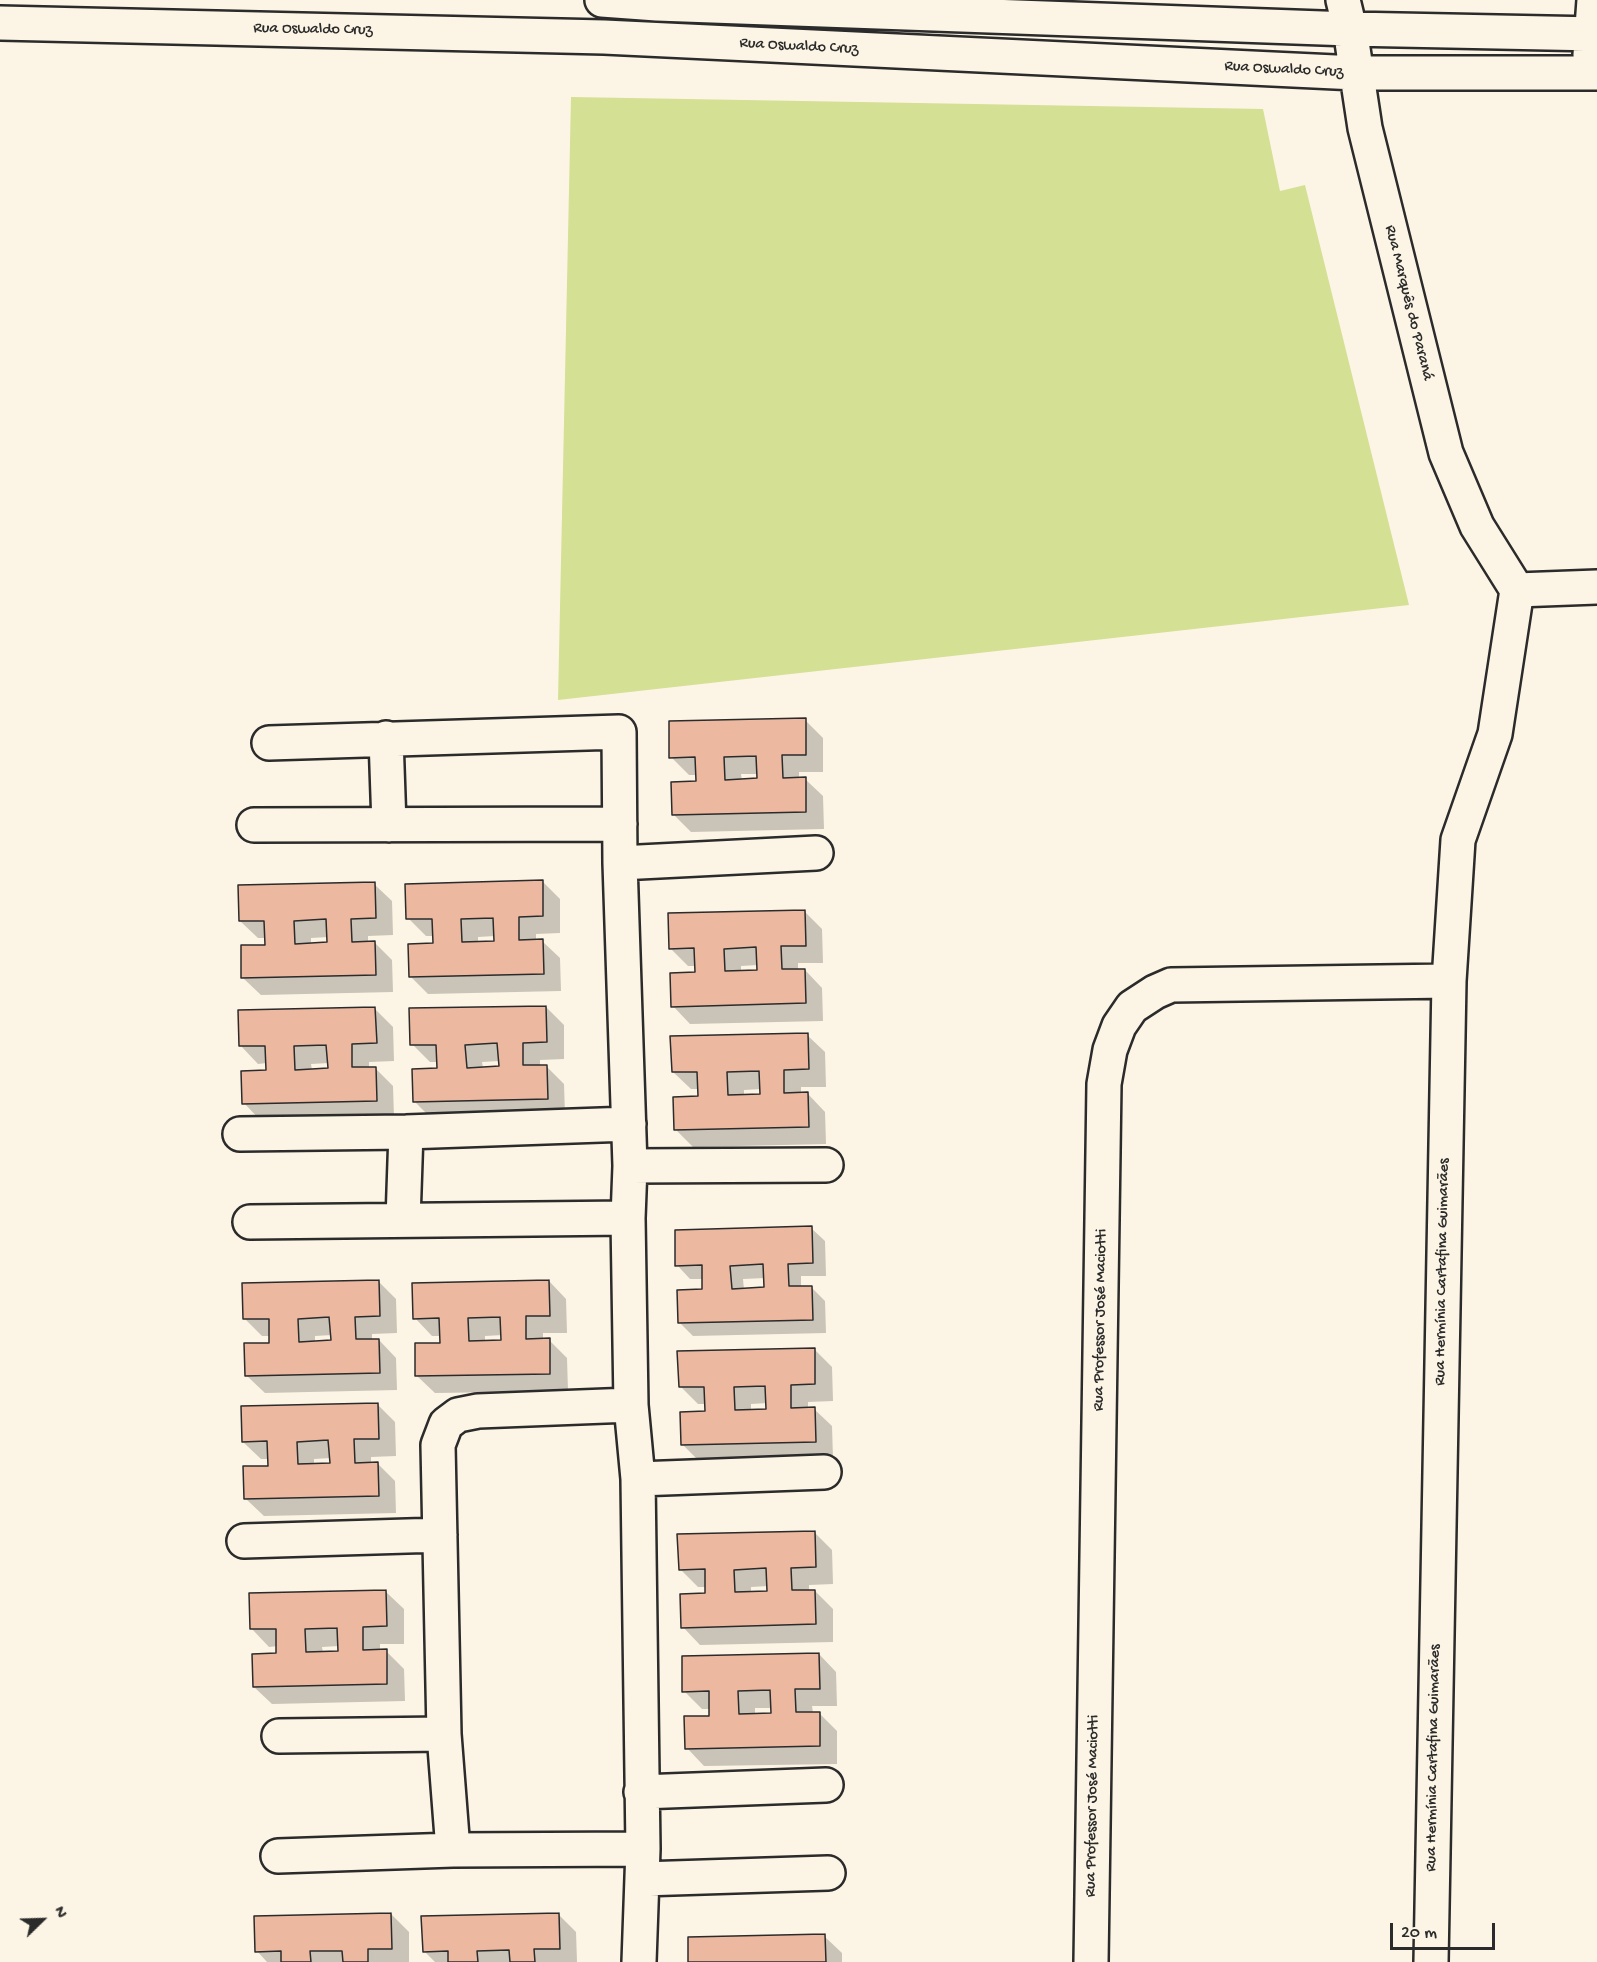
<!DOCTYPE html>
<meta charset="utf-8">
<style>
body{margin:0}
#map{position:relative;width:1597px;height:1962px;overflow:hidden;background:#fcf5e5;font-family:"Gochi Hand",sans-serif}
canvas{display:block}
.north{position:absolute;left:12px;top:1890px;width:60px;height:60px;-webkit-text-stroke:4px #fcf5e5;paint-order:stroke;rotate:67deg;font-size:16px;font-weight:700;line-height:24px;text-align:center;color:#2b2b2b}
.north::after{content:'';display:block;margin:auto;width:21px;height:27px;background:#2b2b2b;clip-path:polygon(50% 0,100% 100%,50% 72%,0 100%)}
.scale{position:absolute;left:1390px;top:1923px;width:105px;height:27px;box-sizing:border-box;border:3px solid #2b2b2b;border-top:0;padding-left:8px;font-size:18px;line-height:21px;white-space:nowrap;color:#2b2b2b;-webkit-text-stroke:4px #fcf5e5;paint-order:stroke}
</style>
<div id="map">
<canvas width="1597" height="1962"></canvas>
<div class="north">N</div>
<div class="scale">20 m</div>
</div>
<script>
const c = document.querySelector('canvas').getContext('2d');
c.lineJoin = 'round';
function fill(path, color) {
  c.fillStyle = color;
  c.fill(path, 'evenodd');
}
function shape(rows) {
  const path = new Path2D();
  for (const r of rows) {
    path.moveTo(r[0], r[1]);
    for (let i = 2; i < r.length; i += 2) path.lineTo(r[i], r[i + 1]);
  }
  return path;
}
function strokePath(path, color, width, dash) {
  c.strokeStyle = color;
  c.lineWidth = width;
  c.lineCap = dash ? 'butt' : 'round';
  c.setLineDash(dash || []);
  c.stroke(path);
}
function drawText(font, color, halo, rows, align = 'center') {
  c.font = font + ' "Gochi Hand",sans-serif';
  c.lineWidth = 4.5;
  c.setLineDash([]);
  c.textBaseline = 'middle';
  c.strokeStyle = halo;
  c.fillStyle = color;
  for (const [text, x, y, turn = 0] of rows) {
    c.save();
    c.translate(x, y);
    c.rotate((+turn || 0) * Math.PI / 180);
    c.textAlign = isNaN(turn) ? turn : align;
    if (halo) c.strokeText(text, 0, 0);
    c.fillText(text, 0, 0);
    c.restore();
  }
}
fill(shape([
 [571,97,1263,109,1280,191,1305,185,1409,605,558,700]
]), '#d4e093');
fill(shape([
 [805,720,823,738,823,772,799,772,799,779,805,779,823,796,824,829,691,832,673,814,697,783,697,775,689,775,671,757],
 [741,774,759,774,759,780,742,781],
 [542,881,560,899,560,933,536,934,536,941,542,941,560,958,561,991,428,994,410,976,434,945,434,936,426,936,408,918],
 [495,936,496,942,478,943,478,937],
 [374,884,392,901,393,935,368,936,368,943,374,942,392,960,393,992,261,995,243,978,267,946,266,938,258,938,240,921],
 [328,937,328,944,311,944,311,938],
 [804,911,822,929,823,963,798,963,798,970,805,970,822,988,823,1021,690,1024,673,1006,697,974,697,966,688,966,670,948],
 [758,965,758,972,741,972,741,966],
 [546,1007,564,1025,564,1059,540,1060,540,1066,546,1066,564,1084,565,1116,432,1119,415,1102,438,1070,438,1062,430,1062,412,1044],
 [500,1061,500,1067,483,1068,482,1062],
 [375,1009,393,1027,394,1061,369,1062,369,1068,375,1068,393,1086,394,1118,261,1121,244,1103,267,1072,267,1063,258,1064,241,1046],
 [329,1063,329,1069,312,1070,311,1064],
 [807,1035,825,1052,826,1087,801,1087,801,1094,808,1094,825,1112,826,1144,693,1147,676,1130,700,1097,700,1089,691,1089,673,1072],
 [761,1089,761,1095,744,1096,744,1090],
 [811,1228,825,1241,826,1276,801,1276,801,1288,811,1287,825,1301,826,1333,693,1336,680,1323,703,1291,703,1279,690,1279,677,1265],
 [765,1278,765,1289,744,1290,743,1279],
 [378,1281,396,1299,397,1333,372,1334,372,1340,379,1340,396,1358,397,1390,265,1393,247,1376,271,1344,271,1336,262,1336,244,1318],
 [332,1335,332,1342,315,1342,315,1336],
 [549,1281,566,1299,567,1333,543,1333,543,1340,549,1340,567,1358,568,1391,435,1393,417,1376,441,1344,441,1336,432,1336,415,1318],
 [503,1335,503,1341,485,1342,485,1336],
 [814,1349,832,1367,833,1401,808,1402,808,1409,814,1409,832,1426,833,1459,700,1462,682,1444,707,1413,706,1404,698,1404,680,1386],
 [768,1403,768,1410,751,1411,751,1404],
 [377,1404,395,1422,396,1456,371,1457,371,1463,377,1463,395,1481,396,1513,264,1516,246,1499,270,1467,270,1459,261,1459,243,1442],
 [331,1458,331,1464,314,1465,314,1459],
 [814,1532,832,1550,833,1584,809,1585,809,1592,815,1591,833,1609,833,1642,700,1645,683,1627,707,1595,707,1587,698,1587,680,1569],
 [768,1586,768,1593,751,1593,751,1587],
 [386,1592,404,1609,404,1644,380,1644,380,1651,386,1651,404,1669,405,1701,272,1704,254,1687,278,1655,278,1646,269,1647,252,1629],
 [339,1646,340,1652,323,1653,322,1647],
 [819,1654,836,1672,837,1706,812,1706,813,1713,819,1713,837,1731,837,1764,704,1766,687,1748,710,1717,710,1709,702,1709,684,1691],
 [755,1708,772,1708,772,1714,755,1715],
 [391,1914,409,1932,409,1962,267,1962,257,1951],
 [558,1914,576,1932,577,1962,435,1962,424,1951],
 [824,1936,842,1953,842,1962,690,1962]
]), '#0003');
const building = shape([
 [806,718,806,755,782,755,783,778,806,777,806,812,672,815,671,782,696,781,695,757,669,758,669,721,806,718],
 [756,756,757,778,725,780,724,757,756,756],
 [543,880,543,916,519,917,519,940,543,939,544,974,409,977,408,944,433,943,432,919,406,919,405,884,543,880],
 [493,918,494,941,462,942,461,919,493,918],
 [375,882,376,918,351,919,352,942,375,941,376,975,241,978,241,945,265,945,264,921,239,921,238,885,375,882],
 [326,919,327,942,295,944,294,921,326,919],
 [805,910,806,946,781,946,782,969,805,969,806,1003,671,1007,670,973,695,972,694,948,669,949,668,913,805,910],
 [756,947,757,970,725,971,724,949,756,947],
 [546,1006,547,1042,523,1043,523,1065,547,1065,548,1099,413,1102,412,1069,437,1068,436,1045,410,1045,409,1008,546,1006],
 [497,1043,499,1066,467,1068,465,1045,497,1043],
 [375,1007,377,1043,352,1044,352,1067,376,1067,377,1101,242,1104,241,1071,266,1070,265,1046,239,1046,238,1010,375,1007],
 [326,1045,328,1068,295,1070,294,1046,326,1045],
 [808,1033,809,1069,784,1070,784,1093,808,1092,809,1127,674,1130,673,1097,698,1096,697,1072,672,1072,670,1036,808,1033],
 [759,1071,760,1094,728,1095,727,1072,759,1071],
 [812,1226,813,1263,788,1264,789,1286,812,1286,813,1320,678,1323,677,1290,702,1289,702,1265,675,1266,675,1230,812,1226],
 [763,1264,764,1287,732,1289,730,1266,763,1264],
 [379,1280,380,1316,355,1317,356,1339,379,1339,380,1373,245,1376,244,1343,269,1343,269,1319,243,1319,242,1283,379,1280],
 [329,1317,331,1340,299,1342,298,1319,329,1317],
 [549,1280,550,1316,526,1316,526,1339,550,1338,550,1374,415,1376,415,1343,440,1343,439,1318,413,1319,412,1283,549,1280],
 [500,1317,501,1340,469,1341,468,1318,500,1317],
 [815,1348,815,1384,791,1385,791,1408,815,1407,816,1442,681,1445,680,1412,705,1411,704,1387,679,1387,677,1351,815,1348],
 [765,1386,766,1409,735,1410,734,1387,765,1386],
 [378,1403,379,1439,354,1439,355,1463,378,1462,379,1496,244,1499,243,1466,268,1466,267,1441,242,1442,241,1406,378,1403],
 [328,1440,330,1463,298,1464,297,1442,328,1440],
 [815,1531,816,1567,791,1568,792,1590,815,1590,816,1624,681,1628,680,1594,705,1593,705,1569,679,1570,677,1534,815,1531],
 [766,1568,767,1591,735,1592,734,1570,766,1568],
 [386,1590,387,1626,363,1627,363,1650,387,1649,387,1684,253,1687,252,1654,276,1653,276,1629,250,1629,249,1593,386,1590],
 [337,1628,338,1651,306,1652,305,1629,337,1628],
 [819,1653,820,1689,795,1689,796,1712,820,1712,820,1746,685,1749,684,1716,709,1716,709,1691,682,1692,682,1656,819,1653],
 [770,1690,771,1713,739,1714,738,1691,770,1690],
 [391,1913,392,1949,368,1949,368,1962,343,1962,342,1951,310,1951,311,1962,281,1962,281,1951,255,1952,254,1916,391,1913],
 [559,1913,560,1949,534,1949,535,1962,510,1962,509,1950,477,1951,478,1962,448,1962,448,1951,423,1952,421,1916,559,1913],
 [825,1934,826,1962,688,1962,688,1937,825,1934]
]);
fill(building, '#edb8a0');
strokePath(building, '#2b2b2b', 1.5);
const minor = shape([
 [602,0,657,4,1350,29,1597,34],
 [1343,0,1350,29,1365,128,1446,453,1477,526,1517,590],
 [0,23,604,37,1356,73,1597,73],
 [1590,55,1594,0],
 [1517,590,1597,587],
 [386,738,389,825],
 [269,743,619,732,620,863,630,1166,628,1218,631,1405,638,1479,643,1849,639,1962],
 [254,825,620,824],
 [620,863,816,853],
 [240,1134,406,1132,629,1124],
 [630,1166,826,1165],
 [403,1220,406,1132],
 [250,1222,628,1218],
 [631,1405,478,1411,458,1415,446,1424,438,1445,444,1734,453,1850,643,1849],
 [638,1479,824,1472],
 [244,1541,440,1535],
 [279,1736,444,1734],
 [641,1792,826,1785],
 [278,1856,453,1850],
 [642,1879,828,1873],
 [1091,1962,1104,1084,1110,1050,1119,1026,1132,1007,1155,992,1171,985,1449,981],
 [1431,1962,1449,981,1458,840,1495,734,1517,590]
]);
strokePath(minor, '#2b2b2b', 38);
strokePath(minor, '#fcf5e5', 33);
drawText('16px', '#2b2b2b', '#fcf5e5', [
 ["Rua Oswaldo Cruz",313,30,1],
 ["Rua Oswaldo Cruz",799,47,3],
 ["Rua Oswaldo Cruz",1284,70,3],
 ["Rua Marquês do Paraná",1408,303,76],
 ["Rua Hermínia Cartafina Guimarães",1443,1272,-89],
 ["Rua Professor José Maciotti",1101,1320,-89],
 ["Rua Hermínia Cartafina Guimarães",1434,1758,-89],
 ["Rua Professor José Maciotti",1093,1806,-89]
]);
</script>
